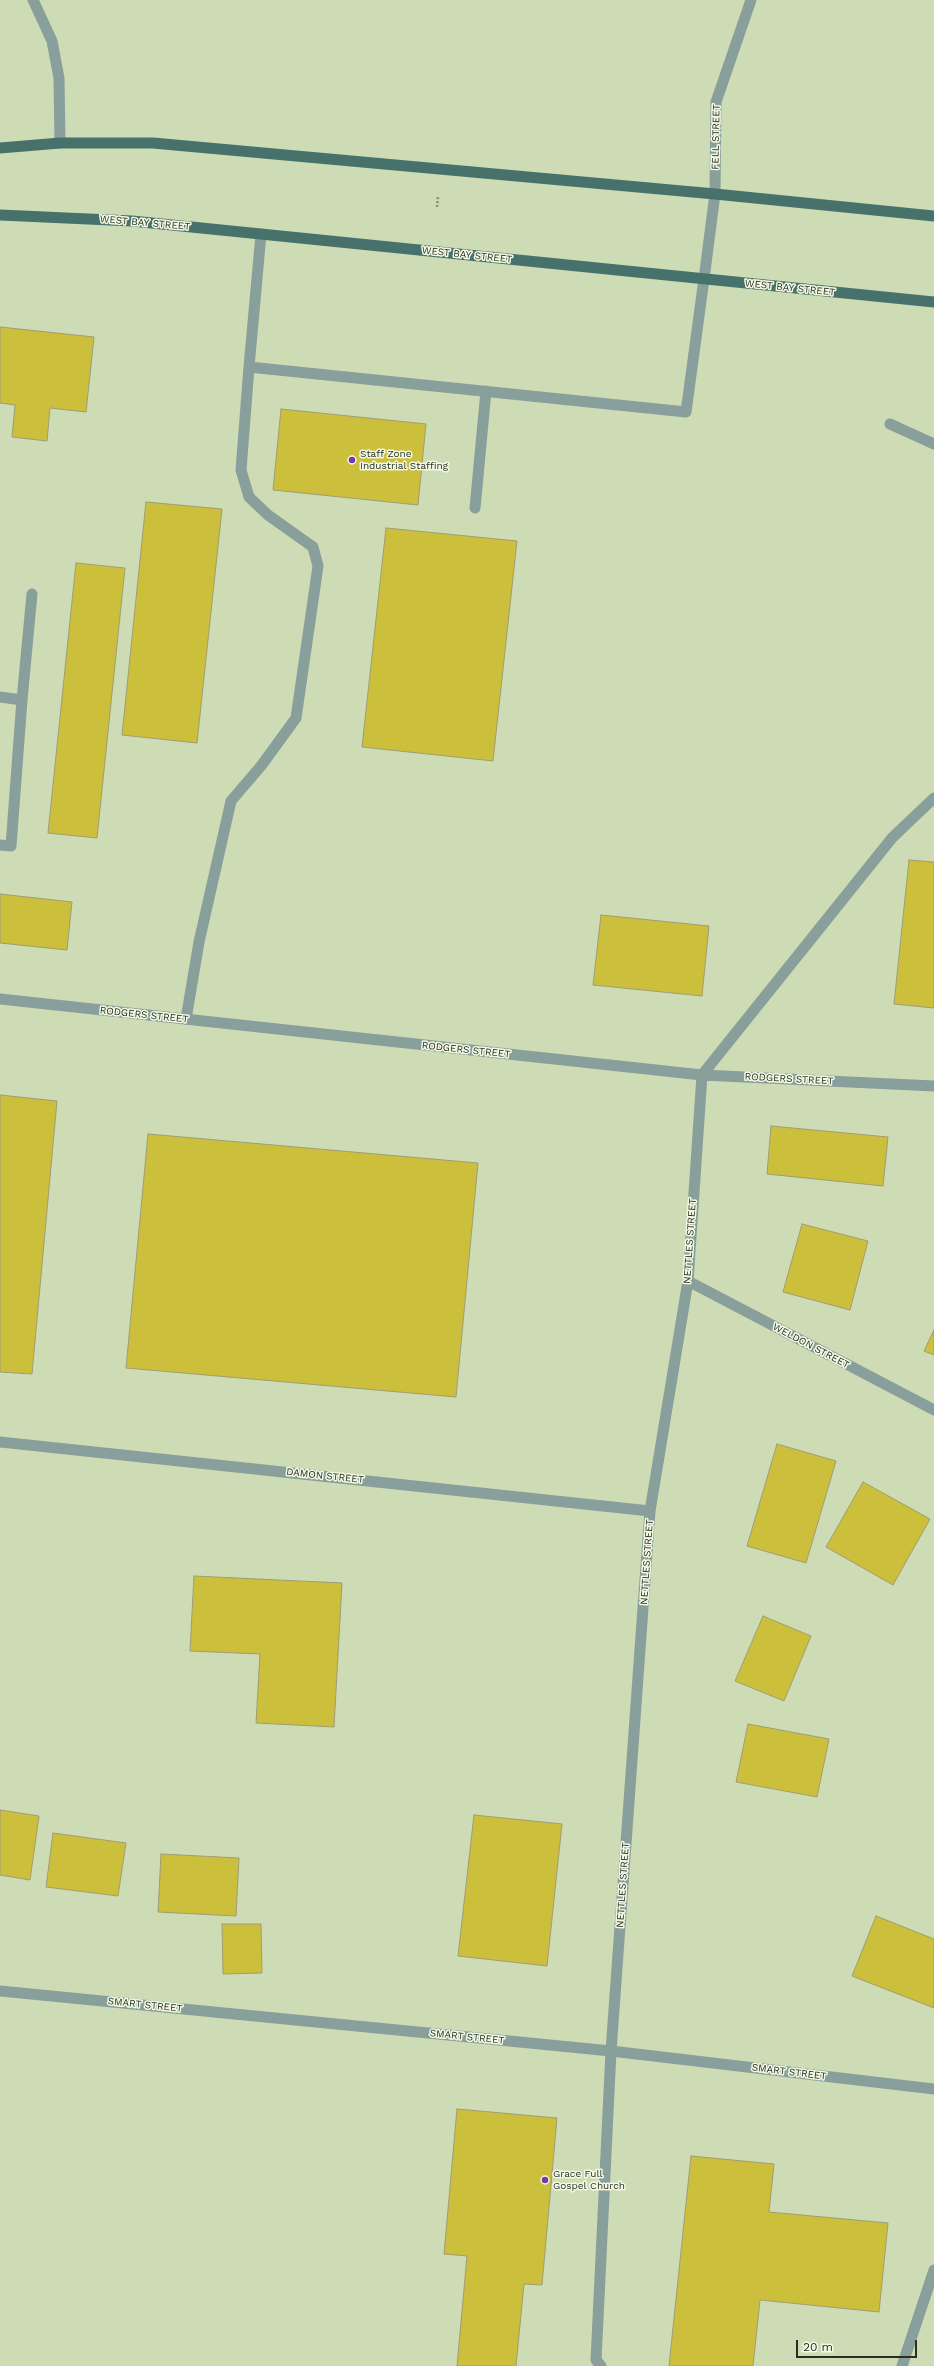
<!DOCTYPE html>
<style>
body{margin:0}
#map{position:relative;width:934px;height:2366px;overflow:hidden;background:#cddcb4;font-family:"Work Sans",sans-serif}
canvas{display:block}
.scale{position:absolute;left:796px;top:2340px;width:121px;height:18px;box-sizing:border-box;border:2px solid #292e1f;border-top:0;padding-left:5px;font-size:12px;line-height:14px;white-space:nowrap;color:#292e1f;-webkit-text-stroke:3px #f2fae5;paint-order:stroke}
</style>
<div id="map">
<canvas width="934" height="2366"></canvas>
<div class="scale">20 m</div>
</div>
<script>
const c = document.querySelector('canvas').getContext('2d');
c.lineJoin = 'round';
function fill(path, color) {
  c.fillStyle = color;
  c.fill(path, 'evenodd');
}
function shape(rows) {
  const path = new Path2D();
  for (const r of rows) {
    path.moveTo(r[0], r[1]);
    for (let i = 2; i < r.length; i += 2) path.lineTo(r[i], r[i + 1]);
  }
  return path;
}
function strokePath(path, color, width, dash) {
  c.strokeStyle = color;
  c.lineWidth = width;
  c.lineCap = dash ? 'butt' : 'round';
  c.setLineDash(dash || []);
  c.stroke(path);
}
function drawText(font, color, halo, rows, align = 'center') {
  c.font = font + ' "Work Sans",sans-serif';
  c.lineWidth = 3;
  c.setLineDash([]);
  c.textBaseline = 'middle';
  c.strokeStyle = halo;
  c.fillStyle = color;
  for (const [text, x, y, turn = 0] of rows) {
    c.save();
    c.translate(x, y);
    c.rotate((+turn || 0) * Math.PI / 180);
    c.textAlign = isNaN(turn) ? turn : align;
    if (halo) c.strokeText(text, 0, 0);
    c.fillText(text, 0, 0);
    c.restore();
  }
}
const building = shape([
 [0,327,94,337,86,412,50,408,47,441,12,437,15,405,0,403,0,327],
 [281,409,426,424,418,505,273,490,281,409],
 [146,502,222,509,197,743,122,735,146,502],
 [386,528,517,541,493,761,362,747,386,528],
 [76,563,125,568,97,838,48,833,76,563],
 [909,860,934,862,934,1008,894,1004,909,860],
 [0,894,72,902,67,950,0,943,0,894],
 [601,915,709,926,702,996,593,985,601,915],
 [0,1095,57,1101,32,1374,0,1372,0,1095],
 [771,1126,888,1137,883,1186,767,1174,771,1126],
 [148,1134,478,1163,456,1397,126,1368,148,1134],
 [802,1224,868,1241,850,1310,783,1292,802,1224],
 [934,1330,934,1355,924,1351,934,1330],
 [777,1444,836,1461,806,1563,747,1546,777,1444],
 [863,1482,930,1519,893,1585,826,1547,863,1482],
 [194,1576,342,1583,334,1727,256,1723,260,1654,190,1651,194,1576],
 [763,1616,811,1636,784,1701,735,1681,763,1616],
 [748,1724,829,1739,817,1797,736,1782,748,1724],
 [0,1810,39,1816,30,1880,0,1875,0,1810],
 [474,1815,562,1824,547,1966,458,1956,474,1815],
 [53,1833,126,1843,118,1896,46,1887,53,1833],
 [161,1854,239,1858,236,1916,158,1912,161,1854],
 [876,1916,934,1939,934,2008,852,1976,876,1916],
 [222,1924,261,1924,262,1973,223,1974,222,1924],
 [457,2109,557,2118,542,2285,524,2284,516,2366,457,2366,467,2256,444,2254,457,2109],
 [691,2156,774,2164,769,2212,888,2223,879,2312,760,2300,753,2366,669,2366,691,2156]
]);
fill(building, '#cbbf3c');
strokePath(building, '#a09c74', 1);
strokePath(shape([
 [437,207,438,196]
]), '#859073', 2.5, [2, 2]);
strokePath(shape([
 [261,234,249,367,686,412,704,279],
 [475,508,486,391],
 [0,697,22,700,11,846,0,845],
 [22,700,32,594],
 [186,1019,199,942,231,801,261,766,296,718,318,566,313,547,268,515,249,497,241,470,249,367],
 [702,1075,892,838,934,798],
 [601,2366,596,2360,611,2051]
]), '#899f9b', 11);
strokePath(shape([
 [33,0,52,41,59,78,60,143],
 [704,279,715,194,716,102,751,0],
 [890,424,934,444],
 [0,999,702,1075,934,1086],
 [688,1281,934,1410],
 [0,1442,650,1511],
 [0,1991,611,2051,934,2089],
 [611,2051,650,1511,688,1281,702,1075],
 [902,2366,934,2270]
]), '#899f9b', 11);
strokePath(shape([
 [0,148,60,143,153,143,715,194,934,216],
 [0,215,132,221,934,302]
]), '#47716b', 11);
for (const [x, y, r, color] of [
 [352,460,4,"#7538ad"],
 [545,2180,4,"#7538ad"]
]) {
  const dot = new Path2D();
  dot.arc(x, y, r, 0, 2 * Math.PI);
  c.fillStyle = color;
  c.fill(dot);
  strokePath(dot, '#f2fae5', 1.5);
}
drawText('10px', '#292e1f', '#f2fae5', [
 ["FELL STREET",716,137,-89],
 ["WEST BAY STREET",145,223,5],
 ["WEST BAY STREET",467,255,6],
 ["WEST BAY STREET",790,288,6],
 ["RODGERS STREET",144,1015,6],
 ["RODGERS STREET",466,1050,6],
 ["RODGERS STREET",789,1079,3],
 ["NETTLES STREET",690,1241,-86],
 ["WELDON STREET",811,1346,28],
 ["DAMON STREET",325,1476,6],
 ["NETTLES STREET",647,1562,-86],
 ["NETTLES STREET",623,1885,-86],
 ["SMART STREET",145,2005,6],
 ["SMART STREET",467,2037,6],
 ["SMART STREET",789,2072,7]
]);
drawText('10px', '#292e1f', '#f2fae5', [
 ["Staff Zone",360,454],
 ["Industrial Staffing",360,466],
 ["Grace Full",553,2174],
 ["Gospel Church",553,2186]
], 'left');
</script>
